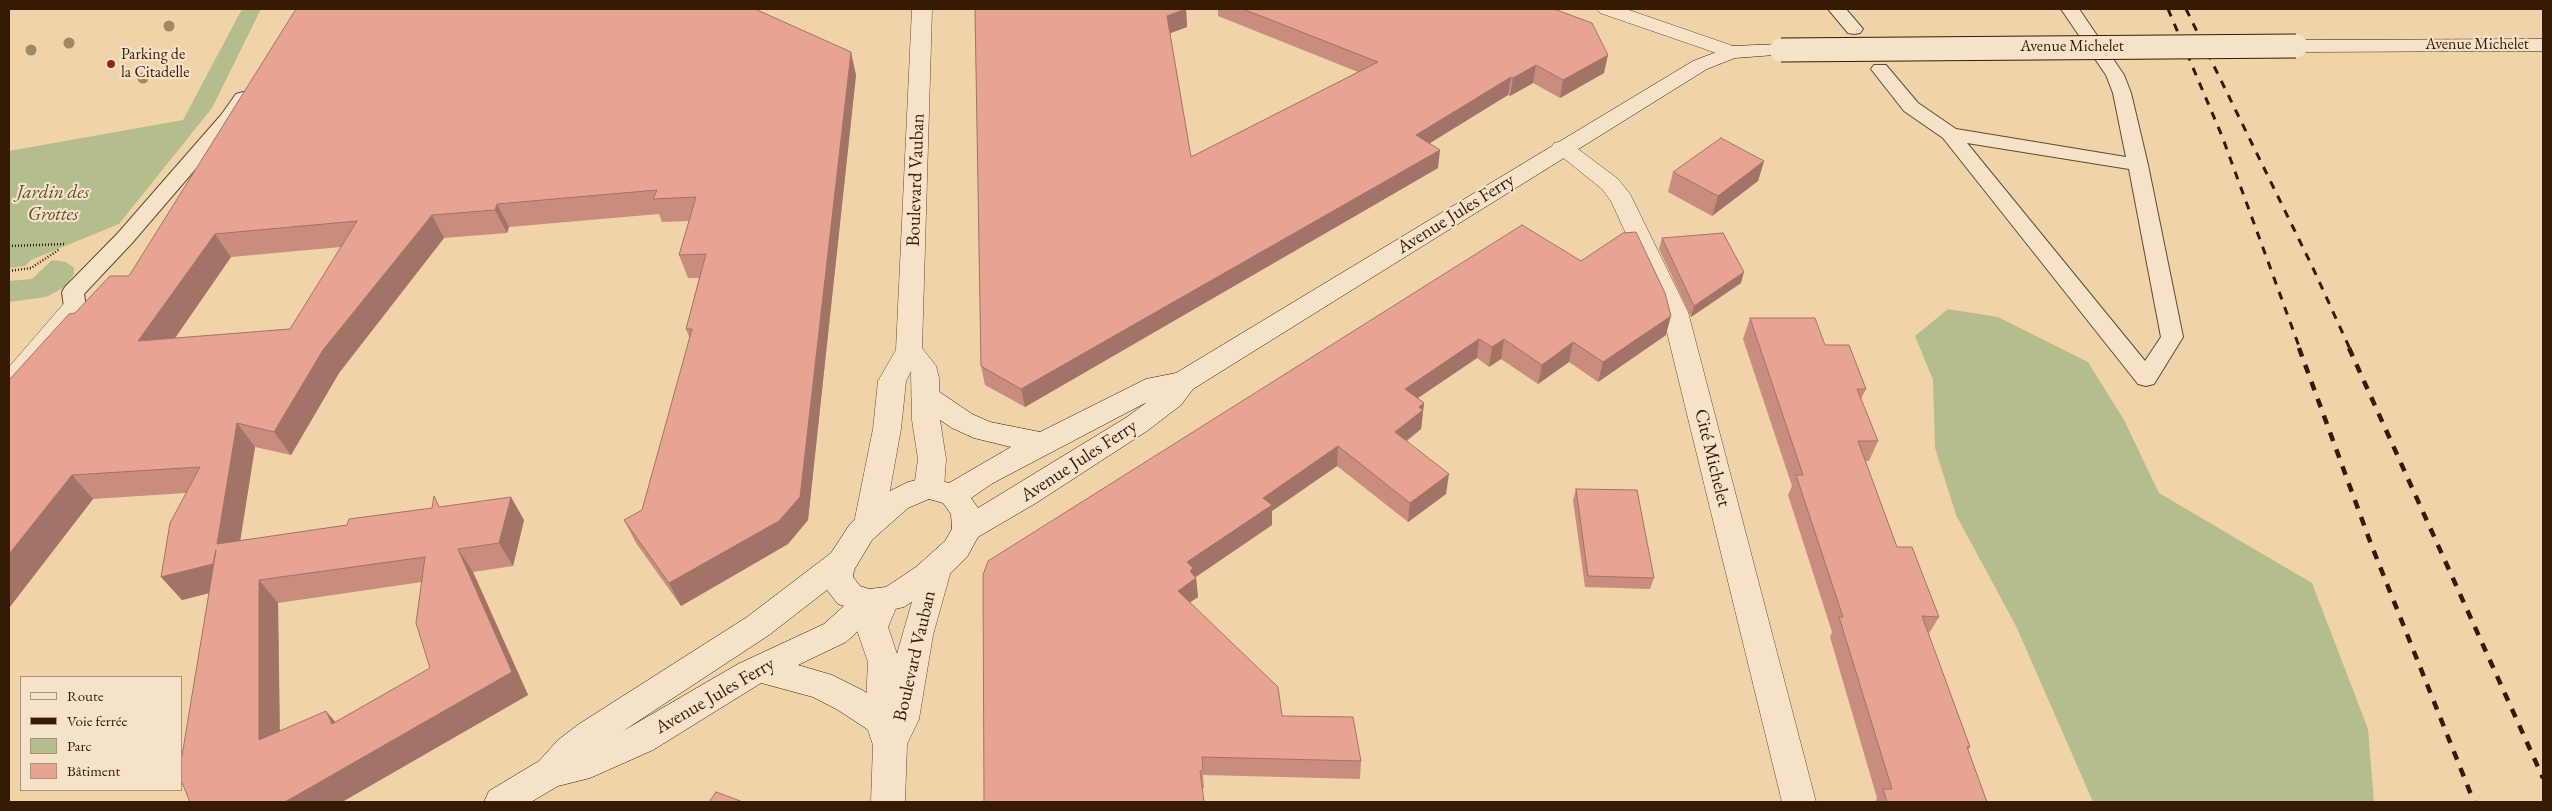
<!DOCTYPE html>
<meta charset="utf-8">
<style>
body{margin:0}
#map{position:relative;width:2552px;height:811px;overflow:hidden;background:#f1d3aa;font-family:"EB Garamond",serif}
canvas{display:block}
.frame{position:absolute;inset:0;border:10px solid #351b03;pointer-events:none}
.legend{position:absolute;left:20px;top:676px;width:162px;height:115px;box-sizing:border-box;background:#f6e2c8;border:1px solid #a99279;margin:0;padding:6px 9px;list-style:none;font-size:15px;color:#351b03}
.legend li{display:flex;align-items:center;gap:10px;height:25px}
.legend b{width:25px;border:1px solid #a99279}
</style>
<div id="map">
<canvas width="2552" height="811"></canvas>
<div class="frame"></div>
<ul class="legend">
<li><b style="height:6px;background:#f6e2c8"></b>Route</li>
<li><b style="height:6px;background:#351b03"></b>Voie ferrée</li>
<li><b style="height:14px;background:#b4be8d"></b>Parc</li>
<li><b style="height:14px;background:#e8a493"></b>Bâtiment</li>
</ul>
</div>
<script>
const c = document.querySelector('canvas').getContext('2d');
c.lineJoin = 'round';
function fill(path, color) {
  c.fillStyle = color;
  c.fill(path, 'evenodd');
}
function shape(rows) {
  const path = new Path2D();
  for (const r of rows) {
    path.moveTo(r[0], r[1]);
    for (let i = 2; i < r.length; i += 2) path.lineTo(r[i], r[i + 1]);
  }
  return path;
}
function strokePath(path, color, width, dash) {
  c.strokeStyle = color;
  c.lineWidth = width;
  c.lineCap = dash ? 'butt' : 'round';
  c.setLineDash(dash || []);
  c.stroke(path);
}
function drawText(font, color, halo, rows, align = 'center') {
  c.font = font + ' "EB Garamond",serif';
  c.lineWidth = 4.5;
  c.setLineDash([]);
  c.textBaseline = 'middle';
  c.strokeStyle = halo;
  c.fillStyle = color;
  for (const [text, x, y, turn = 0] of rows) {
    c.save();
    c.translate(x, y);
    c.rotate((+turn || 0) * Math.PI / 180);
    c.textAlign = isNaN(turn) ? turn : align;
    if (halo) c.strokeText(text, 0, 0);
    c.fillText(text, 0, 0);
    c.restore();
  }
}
fill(shape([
 [242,9,261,9,212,108,119,224,31,260,25,266,9,268,9,151,183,120],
 [52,260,66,262,74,268,74,274,65,287,46,297,9,302,9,281,32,279],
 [1948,309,1998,317,2088,362,2124,420,2159,493,2312,583,2368,729,2374,802,2093,802,2016,626,1956,515,1935,448,1933,380,1915,336]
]), '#b4be8d');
const service = shape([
 [1828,9,1846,9,1863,29,1860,33,1854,34,1848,33,1828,9],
 [2061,9,2079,9,2124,75,2131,93,2148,165,2183,337,2154,384,2146,386,2138,384,1943,138,1904,111,1871,69,1874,65,1886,65,1918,103,1956,129,2126,157,2113,93,2106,75,2061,9],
 [1967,143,2129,169,2161,337,2145,361,1967,143],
 [243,92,250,94,252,98,235,123,132,243,84,294,86,307,83,312,75,314,67,312,64,307,62,292,65,287,118,233,221,115,236,94,243,92]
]);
const minor = shape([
 [912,9,932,9,922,348,936,366,939,378,940,420,946,459,944,488,939,496,929,499,919,496,914,488,918,459,912,420,911,371,906,381,901,429,884,523,879,531,869,535,859,531,854,523,873,429,878,381,896,350,912,9],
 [1597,9,1626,9,1739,48,1742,52,1739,56,1732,58,1725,56,1600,13,1597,9],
 [1562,141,1570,143,1618,179,1630,194,1688,312,1816,802,1782,802,1662,312,1611,201,1602,189,1551,148,1554,143,1562,141],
 [75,298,84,301,88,307,84,313,19,391,9,394,9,367,66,301,75,298],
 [937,555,948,558,952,567,933,635,919,719,907,744,905,802,871,802,873,745,865,721,868,662,856,627,857,620,872,592,883,588,894,592,899,601,888,627,897,654,922,567,926,558,937,555]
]);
const secondary = shape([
 [2543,39,2543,51,2296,52,2289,50,2286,46,2289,42,2296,40,2543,39],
 [1781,44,1788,46,1791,50,1788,54,1735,58,1707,69,1193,389,1181,405,1147,431,1036,503,978,537,967,557,938,585,904,607,878,613,846,642,798,665,832,675,862,690,894,711,899,721,894,731,882,736,870,731,838,710,813,697,761,683,653,750,590,778,558,786,531,802,484,802,489,791,539,761,558,740,579,724,747,617,831,553,850,524,888,492,908,482,929,477,949,483,1011,447,974,438,952,428,915,403,911,396,915,389,925,386,935,389,972,414,990,422,1040,432,1146,379,1176,373,1693,61,1732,46,1781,44],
 [1147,402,1127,417,978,508,971,498,993,483,1147,402],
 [929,499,943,503,951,514,952,529,945,541,916,567,886,587,869,589,860,586,853,577,854,570,872,540,908,508,929,499],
 [827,590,838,604,844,606,824,624,738,664,623,731,769,635,827,590]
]);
strokePath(service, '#64492d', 2);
strokePath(minor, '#64492d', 1);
strokePath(secondary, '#351b03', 1);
strokePath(shape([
 [9,246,66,244],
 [9,271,31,268,60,249]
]), '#351b03', 2.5, [1, 2]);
fill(service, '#f6e2c8');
fill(minor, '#f6e2c8');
fill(secondary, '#f6e2c8');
strokePath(shape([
 [2168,9,2222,136,2300,349],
 [2186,9,2312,266,2350,349]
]), '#351b03', 3, [8, 8]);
strokePath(shape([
 [2299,348,2371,544,2474,802],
 [2349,348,2543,778]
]), '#351b03', 4.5, [9, 9]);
const secondaryBridge = shape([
 [1781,50,2296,46]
]);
strokePath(secondaryBridge, '#351b03', 25, []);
strokePath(secondaryBridge, '#f6e2c8', 23);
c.fillStyle = '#9e8965';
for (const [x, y] of [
 [169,26],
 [69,43],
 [31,50],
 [143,78]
]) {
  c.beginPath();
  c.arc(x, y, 5.5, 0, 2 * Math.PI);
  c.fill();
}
fill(shape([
 [296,9,856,75,808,520,788,544,681,606,636,543,624,520,642,510,690,339,686,329,699,278,688,278,679,255,689,221,662,222,659,214,509,227,507,233,444,238,339,373,291,455,255,447,240,541,347,525,441,507,524,520,513,566,473,572,528,695,342,802,190,802,209,593,182,600,161,577,186,493,93,499,9,608,75,313,129,276],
 [341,247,290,329,175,338,231,257],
 [422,582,430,668,335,722,280,731,278,603],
 [975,9,1186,9,1187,27,1170,33,1191,157,1358,72,1218,16,1218,9,1554,9,1604,73,1560,98,1533,83,1510,96,1508,95,1429,143,1438,168,1025,407,985,385,981,366],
 [1764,161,1758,181,1712,216,1668,192,1673,172],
 [1522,225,1666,335,1598,382,1569,362,1538,384,1501,359,1489,367,1477,358,1418,398,1424,403,1421,429,1407,441,1446,494,1408,522,1337,466,1272,511,1272,525,1196,577,1196,578,1198,597,1190,602,1282,716,1361,761,1360,779,1203,775,1204,788,1202,789,984,802],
 [1662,238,1741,283,1691,317,1659,249],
 [1750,318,1825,345,1866,389,1861,399,1878,441,1869,461,1865,461,1897,547,1939,617,1928,635,1970,747,1968,750,1987,802,1875,802,1877,798,1830,637,1832,632,1788,495,1792,486,1743,339],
 [1576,489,1654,578,1650,589,1585,587,1573,500]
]), '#c88d7e');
fill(shape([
 [1186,9,1187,27,1168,34,1167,16],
 [851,52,856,75,808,520,788,544,681,606,669,583],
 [1608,55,1604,73,1560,98,1563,80],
 [1536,65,1533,83,1510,96,1513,78],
 [1511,77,1508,95,1414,153,1416,135],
 [1440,150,1438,168,1025,407,1021,389],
 [1764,161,1758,181,1712,216,1718,196],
 [497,204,509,227,507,233,495,210],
 [432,215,444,238,339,373,291,455,274,432,323,350],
 [215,234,231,257,157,364,138,341],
 [1744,272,1741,283,1691,317,1694,306],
 [1671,316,1666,335,1598,382,1603,362],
 [1479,339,1477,358,1403,408,1405,389],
 [1504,339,1501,359,1489,367,1492,347],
 [1573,342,1569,362,1538,384,1542,365],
 [1424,403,1421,429,1393,451,1395,432,1419,407],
 [237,423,255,447,236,567,217,544],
 [1338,446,1337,466,1272,511,1272,525,1194,578,1196,578,1198,597,1179,610,1178,591,1187,562,1263,498],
 [1449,474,1446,494,1408,522,1410,503],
 [72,475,93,499,9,608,9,554],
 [511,497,524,520,513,566,499,543],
 [458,549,473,572,528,695,342,802,285,802,512,672],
 [213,564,233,587,182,600,161,577],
 [259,580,278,603,280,761,259,740],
 [326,711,345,733,332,724]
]), '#a27367');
const building = shape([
 [296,9,755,9,851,52,800,497,779,521,669,583,624,520,642,510,692,329,686,329,706,254,679,255,696,197,653,199,657,190,497,204,495,210,432,215,323,350,274,432,237,423,217,544,347,525,349,519,432,508,434,496,439,507,511,497,499,543,458,549,512,672,285,802,190,802,181,780,181,762,216,550,213,564,161,577,170,523,200,467,72,475,9,554,9,380,69,314,75,313,110,276,129,276,296,9],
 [357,221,290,329,138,341,215,234,357,221],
 [425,557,416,623,430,668,332,724,326,711,259,740,259,580,425,557],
 [975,9,1186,9,1167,16,1191,157,1378,62,1243,9,1554,9,1592,23,1608,55,1563,80,1536,65,1513,78,1511,77,1416,135,1440,150,1021,389,981,366,975,9],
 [1721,138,1764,161,1718,196,1673,172,1721,138],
 [1522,225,1581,261,1623,233,1636,232,1665,293,1671,316,1603,362,1573,342,1542,365,1504,339,1492,347,1479,339,1405,389,1424,403,1419,407,1423,410,1395,432,1449,474,1410,503,1338,446,1263,498,1272,505,1187,562,1193,568,1190,571,1196,578,1178,591,1278,687,1282,716,1353,717,1361,761,1202,757,1203,770,1200,771,1204,802,984,802,983,575,988,561,1522,225],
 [1723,233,1744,272,1694,306,1662,238,1723,233],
 [1750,318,1815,318,1825,345,1849,345,1866,389,1857,389,1878,441,1858,441,1897,547,1912,547,1939,617,1922,616,1970,747,1967,747,1987,802,1887,802,1883,789,1892,789,1839,617,1843,617,1796,475,1803,475,1750,318],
 [1576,489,1637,490,1654,578,1588,576,1576,489],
 [716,792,743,802,709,802,716,792]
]);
fill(building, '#e8a493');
strokePath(building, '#a27367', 1);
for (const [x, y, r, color] of [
 [111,64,5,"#8f2418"]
]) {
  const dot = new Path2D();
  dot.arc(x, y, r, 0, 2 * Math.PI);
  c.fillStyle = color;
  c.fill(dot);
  strokePath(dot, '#f6e2c8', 2);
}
drawText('16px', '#351b03', '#f6e2c8', [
 ["Avenue Michelet",2477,45],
 ["Avenue Michelet",2072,47]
]);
drawText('16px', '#351b03', '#f6e2c8', [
 ["Parking de",121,55],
 ["la Citadelle",121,73]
], 'left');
drawText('19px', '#351b03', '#f6e2c8', [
 ["Boulevard Vauban",916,180,-88],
 ["Avenue Jules Ferry",1456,214,-32],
 ["Cité Michelet",1712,458,76],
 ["Avenue Jules Ferry",1079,461,-33],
 ["Boulevard Vauban",915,656,-77],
 ["Avenue Jules Ferry",715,696,-30]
]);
drawText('italic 19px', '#5b4c2c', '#f6e2c8', [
 ["Jardin des",53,193],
 ["Grottes",53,215]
]);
</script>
